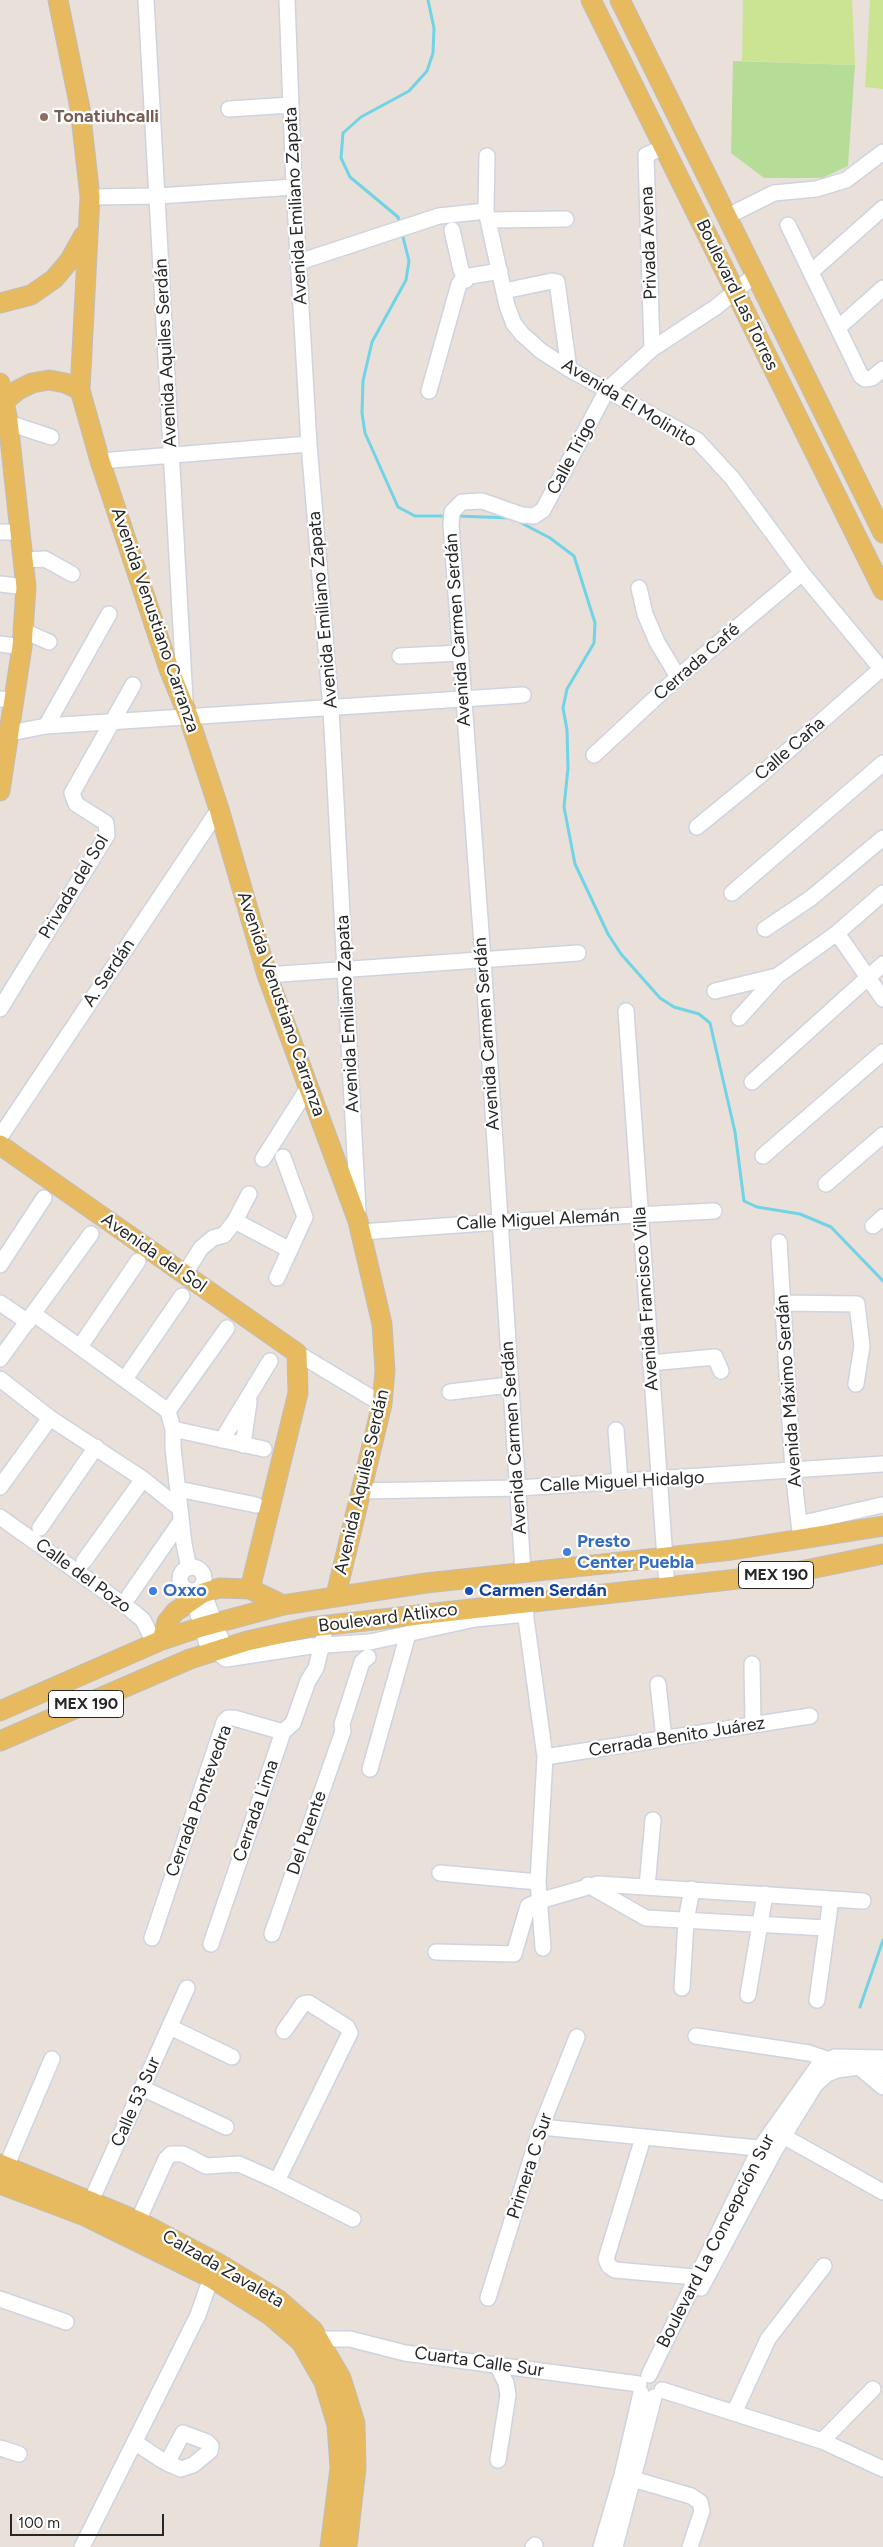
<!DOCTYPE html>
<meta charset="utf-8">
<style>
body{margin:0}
#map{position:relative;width:883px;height:2547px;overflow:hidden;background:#e9e0d9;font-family:Figtree,sans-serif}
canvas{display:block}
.scale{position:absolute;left:10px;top:2514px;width:154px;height:22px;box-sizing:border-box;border:2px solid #272727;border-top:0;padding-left:6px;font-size:15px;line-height:18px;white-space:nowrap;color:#272727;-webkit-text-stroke:4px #fff;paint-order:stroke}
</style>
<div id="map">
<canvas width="883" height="2547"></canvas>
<div class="scale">100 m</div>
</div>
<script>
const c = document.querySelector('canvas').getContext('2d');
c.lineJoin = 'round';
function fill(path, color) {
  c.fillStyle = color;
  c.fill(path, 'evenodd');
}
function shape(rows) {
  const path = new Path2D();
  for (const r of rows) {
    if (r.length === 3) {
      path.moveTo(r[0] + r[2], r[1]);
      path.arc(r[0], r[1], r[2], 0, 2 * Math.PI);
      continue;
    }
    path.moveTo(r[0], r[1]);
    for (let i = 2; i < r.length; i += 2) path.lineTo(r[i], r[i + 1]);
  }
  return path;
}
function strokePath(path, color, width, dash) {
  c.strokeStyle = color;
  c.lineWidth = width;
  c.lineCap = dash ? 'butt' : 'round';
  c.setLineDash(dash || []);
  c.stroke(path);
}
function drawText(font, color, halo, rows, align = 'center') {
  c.font = font + ' Figtree,sans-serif';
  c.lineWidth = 4.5;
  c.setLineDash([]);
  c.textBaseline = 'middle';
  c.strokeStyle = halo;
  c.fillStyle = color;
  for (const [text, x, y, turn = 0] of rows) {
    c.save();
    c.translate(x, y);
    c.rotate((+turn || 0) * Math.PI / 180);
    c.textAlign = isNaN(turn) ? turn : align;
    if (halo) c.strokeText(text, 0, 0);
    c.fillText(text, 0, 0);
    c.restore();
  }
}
fill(shape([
 [733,61,855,65,848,166,822,178,764,178,731,153]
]), '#b6dd97');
fill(shape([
 [743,0,852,0,855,65,742,61],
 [870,0,883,0,883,89,865,87]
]), '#cae493');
strokePath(shape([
 [400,224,398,217,350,177,341,158,343,133,361,117,409,91,427,71,433,53,434,28,428,0],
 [402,233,409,261,406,280,372,342,363,381,362,413,365,433,398,507,415,516,447,516],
 [456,516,512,518,550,538,574,556,595,623,594,643,567,689,563,708,567,730,568,768,564,807,575,864,608,934,621,954,660,998,674,1007,699,1014,710,1023,735,1132,744,1201,757,1207,800,1214,831,1227,883,1281],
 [860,2007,883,1940]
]), '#70d3e6', 3);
const minor = shape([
 [146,0,185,700],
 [287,0,294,187,309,444,331,709,358,1211],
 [229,109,291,105],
 [487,156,486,211,507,306,514,324,522,334,541,351,569,369,697,440,732,478,802,573,883,671],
 [90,197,158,196,294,187],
 [726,217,774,193,816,189,846,180,883,152],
 [489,220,566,219],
 [788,225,861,376,865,379,872,378,883,369],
 [452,230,461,270,466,280],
 [299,262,439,216,486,211],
 [811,272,883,208],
 [504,291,552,281,557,282,569,369],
 [838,328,883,288],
 [652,349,646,155,664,147],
 [429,391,459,284,464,277,500,271],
 [0,420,51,437],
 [100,461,309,444],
 [0,532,20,532],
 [23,560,45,559,72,574],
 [0,584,26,587],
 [639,588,645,614,657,642,678,677],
 [24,631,49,642],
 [0,644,22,647],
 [400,656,460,653],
 [0,699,14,700],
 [46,726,109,614],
 [0,735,46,726,523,695],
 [594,755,678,677,802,573],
 [697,827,757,778,881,669],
 [732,893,883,763],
 [765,929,811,898,883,838],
 [837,933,883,999],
 [267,975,578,953],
 [715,991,777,976],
 [0,1009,107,835,106,823,76,804,72,793,133,685],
 [626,1011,667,1587],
 [739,1018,777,976,837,933,883,893],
 [752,1082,883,964],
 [0,1137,219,809],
 [763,1156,883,1052],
 [263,1159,308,1088],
 [826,1184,883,1135],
 [235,1221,290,1250],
 [873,1226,883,1217],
 [361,1232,499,1222,714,1211],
 [779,1242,793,1471,801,1540],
 [0,1265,44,1198],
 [184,1275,201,1248,213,1238,224,1235,235,1221,249,1194],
 [277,1278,305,1217,283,1157],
 [0,1303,28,1322],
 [782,1303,857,1304,862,1346,856,1384],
 [34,1314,168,1411],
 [81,1345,138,1261],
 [297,1353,382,1404],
 [0,1359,91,1234],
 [650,1363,715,1357,721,1371],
 [0,1379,50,1418,143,1479,179,1508],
 [125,1379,182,1296],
 [450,1392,509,1385],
 [168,1411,173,1429,173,1448,184,1544,189,1568],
 [168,1411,227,1328],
 [173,1429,264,1449],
 [616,1430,620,1482],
 [222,1440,270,1361],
 [243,1445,249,1402],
 [0,1487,50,1418],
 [178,1489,256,1505],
 [361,1491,518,1488,883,1464],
 [0,1517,131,1610,143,1620,155,1644],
 [799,1524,882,1505],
 [40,1528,96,1447],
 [84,1561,143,1479],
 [192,1579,12],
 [523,1571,483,959,451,525,452,512,462,502,482,501,522,515,534,516,543,510,607,390,652,349,716,307,755,275],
 [201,1587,221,1639,217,1650],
 [191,1591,207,1644,226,1659,311,1646,370,1642,475,1619,526,1614],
 [129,1596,181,1521],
 [524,1604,545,1757,538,1882,543,1948],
 [752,1664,753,1725],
 [658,1684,664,1739],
 [545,1757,810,1716],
 [370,1769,408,1634],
 [440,1873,538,1882],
 [588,1885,646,1918,826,1928],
 [647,1887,653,1820],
 [272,1934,343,1731,342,1724,362,1662,368,1657],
 [152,1938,224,1722,228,1718,234,1718,283,1732],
 [211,1944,283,1732,293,1723,308,1681,316,1668,324,1636],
 [436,1952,514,1954,528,1906,539,1901,598,1884,863,1901],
 [682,1988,686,1921,692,1889],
 [748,1995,765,1894],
 [817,2000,831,1899],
 [170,2027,232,2057],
 [696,2036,809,2053,827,2059,830,2065],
 [859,2067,883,2087],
 [142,2088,226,2127],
 [541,2127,768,2149],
 [783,2136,883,2192],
 [643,2138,606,2259,609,2266,615,2270,695,2277],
 [6,2167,52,2059],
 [277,2181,353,2219],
 [87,2210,187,1988],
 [138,2221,166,2159,171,2154,183,2154,206,2166,239,2164,277,2181,350,2033,347,2027,309,2003,303,2004,284,2031],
 [701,2288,775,2150,815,2085,827,2074,837,2070,859,2067,883,2069],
 [488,2298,541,2127,577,2037],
 [0,2299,66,2322],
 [320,2339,350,2339,405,2353,639,2384],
 [497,2365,506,2383,508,2395,498,2460],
 [649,2375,760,2148,818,2066,835,2057,883,2058],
 [662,2390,822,2441,883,2469],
 [734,2413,768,2339,824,2266],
 [822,2441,873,2389],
 [136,2443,160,2459,167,2463,181,2469,193,2465,210,2451,211,2446,207,2442,183,2433,167,2463],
 [0,2448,19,2454],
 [626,2477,691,2496,700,2502,702,2511,690,2547],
 [82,2547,198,2315,211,2278],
 [533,2547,535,2545],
 [601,2547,622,2475,641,2393],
 [615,2547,654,2397]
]);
const major = shape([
 [58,0,80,108,90,197,80,390,100,461,169,669,189,718,219,809,267,975,358,1221,382,1324,385,1371,382,1404,336,1595],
 [591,0,883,590],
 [620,0,883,533],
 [0,303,31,295,54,279,70,260,84,235],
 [0,383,8,421,26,587,22,647,0,791],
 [6,400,18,390,32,383,49,380,65,383,80,390],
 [0,1145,297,1353,298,1393,250,1589],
 [162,1640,167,1622,175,1612,203,1593,219,1588,250,1589,283,1605],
 [0,1711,162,1640,201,1627,283,1605,426,1583,732,1550,883,1526],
 [0,1741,190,1659,247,1641,311,1627,791,1573,883,1554],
 [0,2164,138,2221,216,2262,279,2300,313,2330,341,2378,355,2423,356,2468,347,2547],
 [0,2184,85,2216,211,2278,271,2316,301,2342,324,2382,337,2425,340,2468,330,2547]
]);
strokePath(minor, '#ced3df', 18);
strokePath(major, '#bebebe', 21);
strokePath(minor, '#fff', 15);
strokePath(major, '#e8ba5f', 19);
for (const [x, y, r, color] of [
 [44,117,5,"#8d6e63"],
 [567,1552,5,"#3f7fe0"],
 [153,1591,5,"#3f7fe0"],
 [469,1591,5,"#1a4fb4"]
]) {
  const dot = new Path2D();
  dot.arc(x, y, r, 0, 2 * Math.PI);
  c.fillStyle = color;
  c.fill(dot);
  strokePath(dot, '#fff', 2);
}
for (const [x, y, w] of [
 [776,1575,75],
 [86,1704,75]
]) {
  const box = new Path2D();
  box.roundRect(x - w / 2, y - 13.5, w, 27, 4);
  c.fillStyle = '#fff';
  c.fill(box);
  strokePath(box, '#272727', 1);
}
drawText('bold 16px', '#272727', null, [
 ["MEX 190",776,1575],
 ["MEX 190",86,1704]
]);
drawText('bold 18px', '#785e54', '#fff', [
 ["Tonatiuhcalli",54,117]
], 'left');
drawText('18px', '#272727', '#fff', [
 ["Avenida Emiliano Zapata",296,206,-93],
 ["Privada Avena",649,243,-92],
 ["Boulevard Las Torres",737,295,64],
 ["Avenida Aquiles Serdán",166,353,-93],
 ["Avenida El Molinito",629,403,31],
 ["Calle Trigo",572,456,-62],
 ["Avenida Emiliano Zapata",323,610,-95],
 ["Avenida Venustiano Carranza",155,620,71],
 ["Avenida Carmen Serdán",458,630,-94],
 ["Cerrada Café",697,662,-41],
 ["Calle Caña",790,749,-41],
 ["Privada del Sol",74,887,-59],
 ["A. Serdán",109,973,-56],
 ["Avenida Venustiano Carranza",281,1004,71],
 ["Avenida Emiliano Zapata",348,1014,-93],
 ["Avenida Carmen Serdán",487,1034,-94],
 ["Calle Miguel Alemán",538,1220,-3],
 ["Avenida del Sol",154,1253,35],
 ["Avenida Francisco Villa",646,1299,-94],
 ["Avenida Máximo Serdán",789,1391,-94],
 ["Avenida Carmen Serdán",514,1438,-94],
 ["Avenida Aquiles Serdán",362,1482,-77],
 ["Calle Miguel Hidalgo",622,1482,-3],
 ["Calle del Pozo",83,1576,36],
 ["Boulevard Atlixco",388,1618,-7],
 ["Cerrada Benito Juárez",677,1737,-9],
 ["Cerrada Pontevedra",199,1801,-70],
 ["Cerrada Lima",256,1811,-71],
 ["Del Puente",307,1833,-71],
 ["Calle 53 Sur",136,2102,-66],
 ["Primera C Sur",530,2166,-72],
 ["Boulevard La Concepción Sur",716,2241,-63],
 ["Calzada Zavaleta",223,2269,30],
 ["Cuarta Calle Sur",479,2362,8]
]);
drawText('bold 18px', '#366cbe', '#fff', [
 ["Presto",577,1542],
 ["Center Puebla",577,1563],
 ["Oxxo",163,1591]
], 'left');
drawText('bold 18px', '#164399', '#fff', [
 ["Carmen Serdán",479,1591]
], 'left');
</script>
